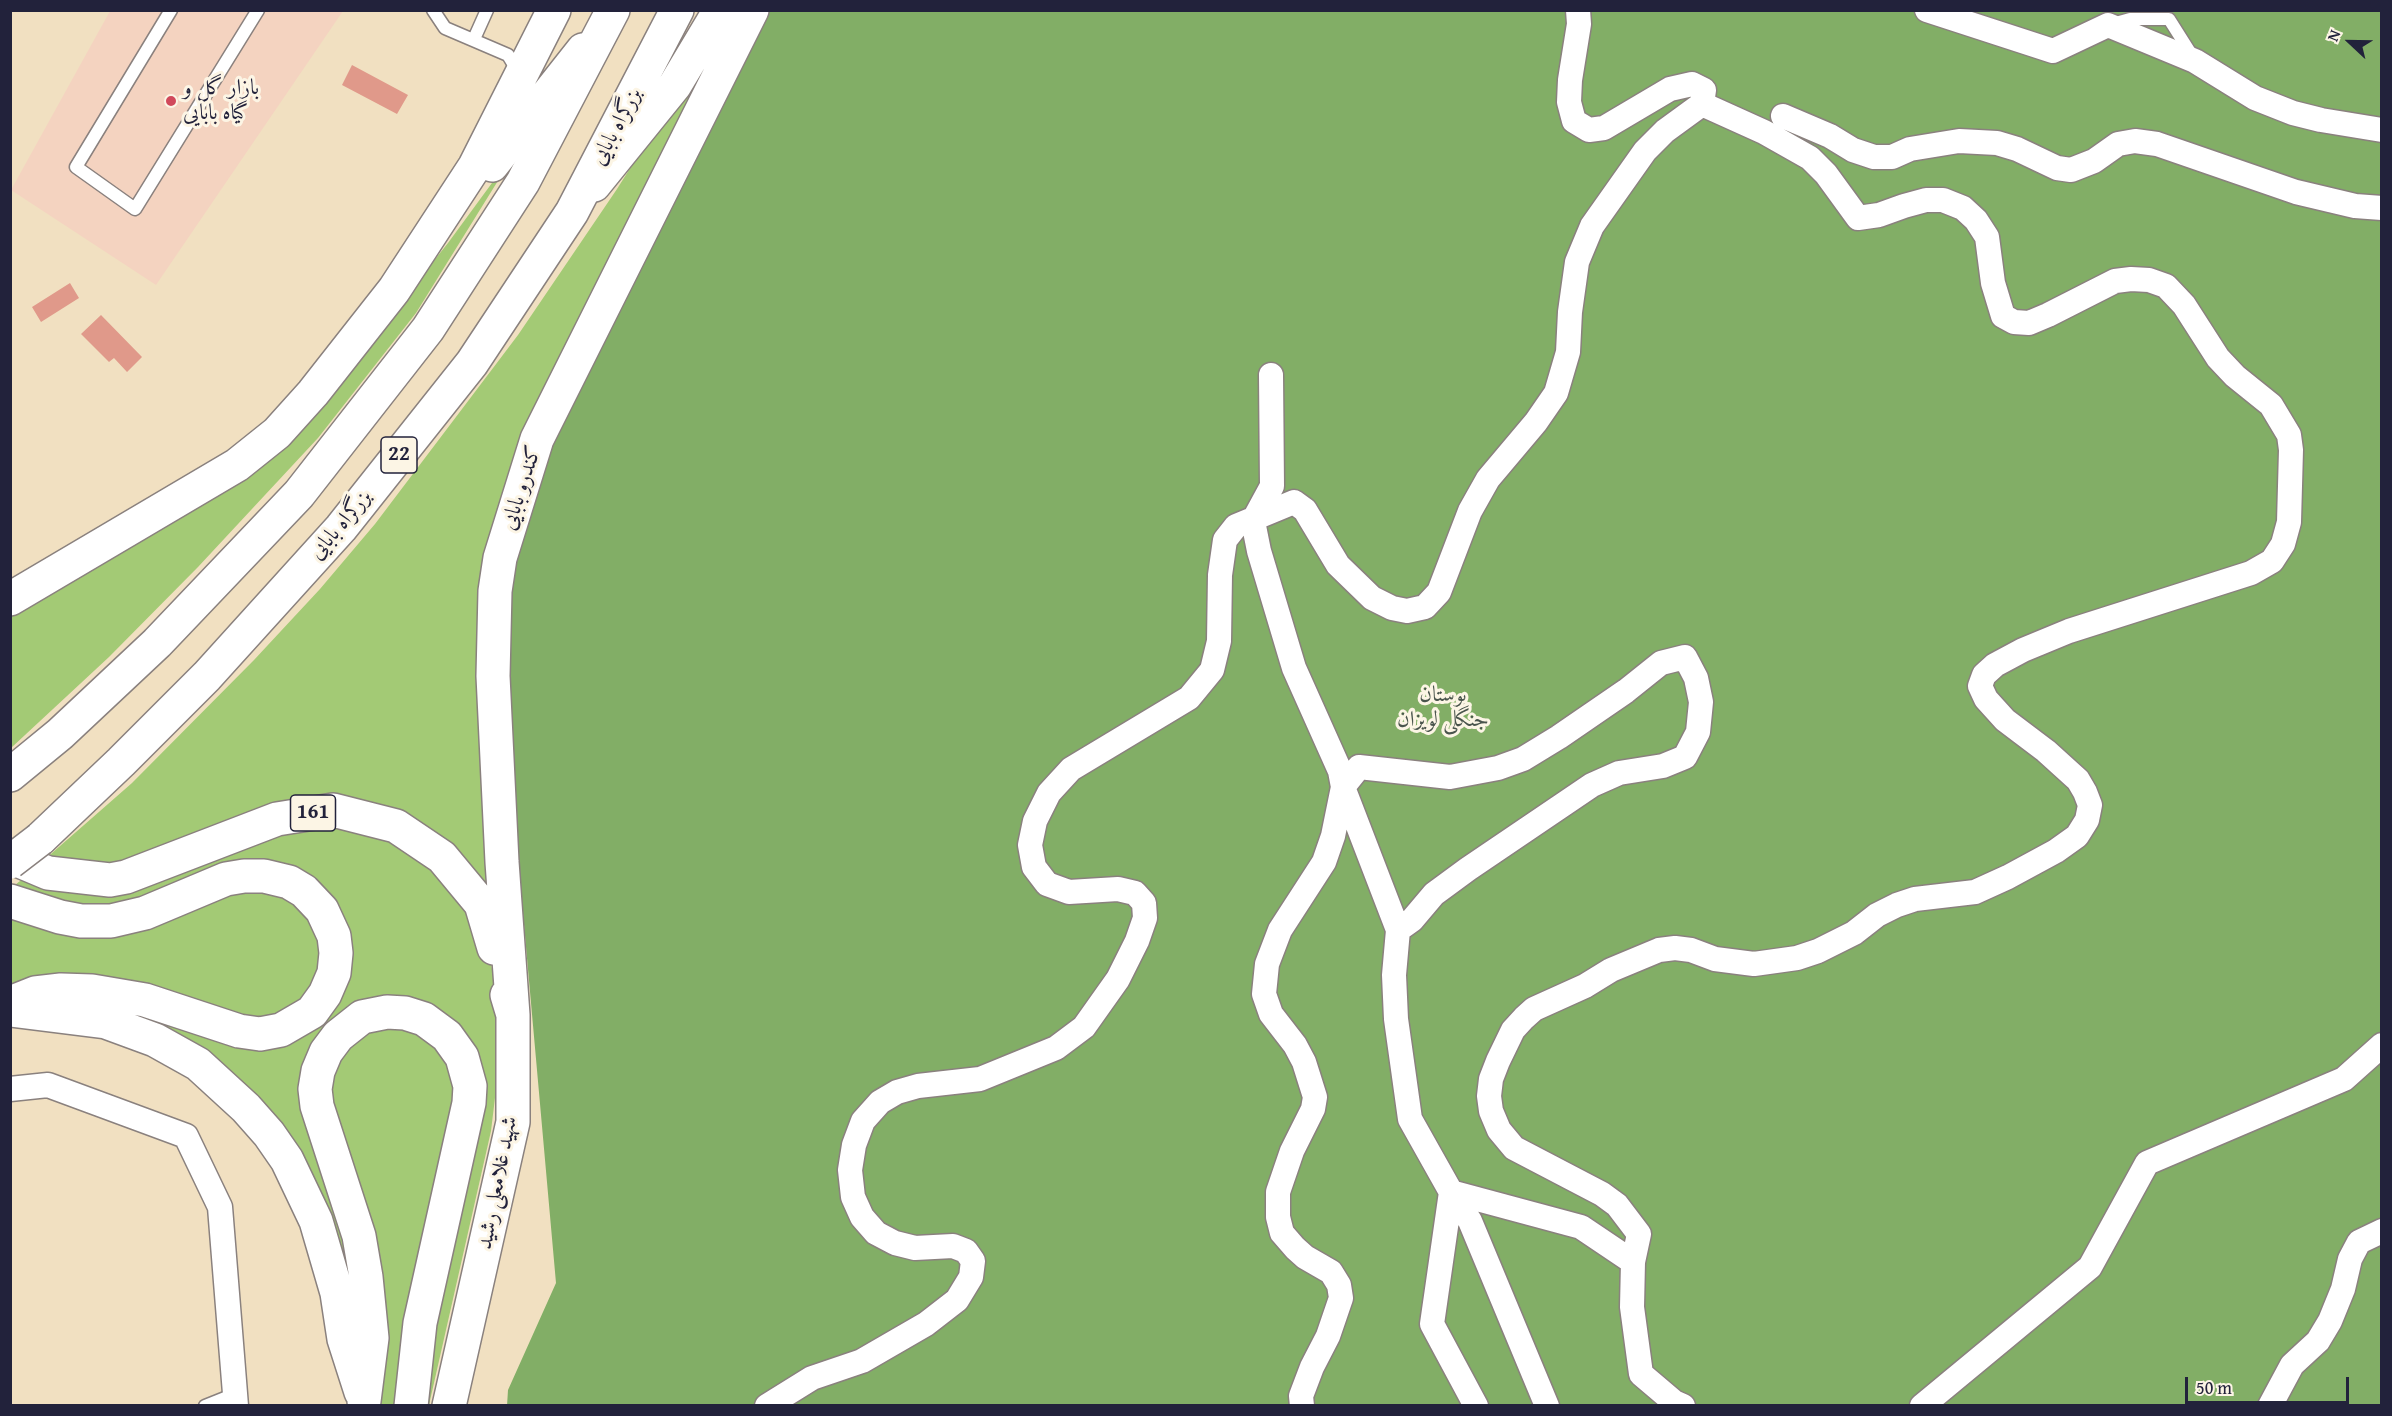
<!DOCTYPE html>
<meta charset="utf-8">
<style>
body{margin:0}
#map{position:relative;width:2392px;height:1416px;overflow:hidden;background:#f1e0c1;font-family:"Gentium Book Plus",serif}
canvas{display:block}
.frame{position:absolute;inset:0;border:12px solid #22223b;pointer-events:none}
.north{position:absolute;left:2320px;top:12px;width:60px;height:60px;-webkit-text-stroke:4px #fcf5e5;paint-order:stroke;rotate:292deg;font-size:16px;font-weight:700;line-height:24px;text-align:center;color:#22223b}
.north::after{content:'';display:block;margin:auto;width:21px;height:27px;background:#22223b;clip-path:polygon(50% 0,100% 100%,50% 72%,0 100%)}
.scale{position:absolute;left:2185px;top:1377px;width:164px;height:27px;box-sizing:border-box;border:3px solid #22223b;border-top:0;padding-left:8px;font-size:18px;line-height:21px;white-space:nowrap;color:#22223b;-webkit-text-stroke:4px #fcf5e5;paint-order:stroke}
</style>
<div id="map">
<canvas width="2392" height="1416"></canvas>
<div class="frame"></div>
<div class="north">N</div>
<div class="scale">50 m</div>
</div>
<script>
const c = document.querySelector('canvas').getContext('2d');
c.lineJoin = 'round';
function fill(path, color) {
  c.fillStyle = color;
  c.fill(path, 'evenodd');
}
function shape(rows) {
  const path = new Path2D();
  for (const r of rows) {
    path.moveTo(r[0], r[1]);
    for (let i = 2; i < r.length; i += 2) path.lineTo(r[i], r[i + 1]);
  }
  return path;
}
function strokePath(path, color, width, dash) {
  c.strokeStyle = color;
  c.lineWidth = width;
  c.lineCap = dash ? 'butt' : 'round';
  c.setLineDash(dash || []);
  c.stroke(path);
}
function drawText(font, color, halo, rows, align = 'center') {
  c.font = font + ' "Gentium Book Plus",Amiri,serif';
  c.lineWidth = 6;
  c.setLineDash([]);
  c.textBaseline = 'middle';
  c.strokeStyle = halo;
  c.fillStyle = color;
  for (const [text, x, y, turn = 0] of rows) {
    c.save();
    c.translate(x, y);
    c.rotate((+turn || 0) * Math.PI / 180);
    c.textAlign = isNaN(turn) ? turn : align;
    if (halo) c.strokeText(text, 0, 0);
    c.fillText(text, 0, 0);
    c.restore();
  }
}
fill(shape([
 [110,11,343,11,156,285,11,190]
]), '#f4d3c0');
fill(shape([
 [713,37,496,909,386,815,112,867,44,860,132,783,254,660,320,589,375,524,518,335,617,189],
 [522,142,416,313,318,438,198,567,109,657,11,748,10,610,79,569,369,342,448,243],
 [324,824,372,830,442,871,488,945,493,975,497,1012,498,1073,491,1131,429,1405,420,1405,473,1132,431,1012,322,1039,363,1339,308,1172,103,1002,235,1041,331,1003,306,878,99,911,11,888,29,874,51,884,244,844],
 [276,886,324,932,319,985,273,1022,11,990,10,909,26,917,234,887],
 [414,1025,460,1074,399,1405,378,1405,326,1109,331,1060,367,1027]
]), '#a3ca75');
fill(shape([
 [766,11,2381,11,2381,1405,507,1406,508,1390,556,1283,517,846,505,616,518,549,549,447]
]), '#82ae66');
fill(shape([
 [352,65,408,95,397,114,342,85],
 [70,283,79,298,41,322,32,307],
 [101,315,142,357,127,372,114,358,109,362,81,334]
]), '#e0998a');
const service = shape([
 [171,10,76,167,135,209,258,10],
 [433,10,445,28,508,55,516,68,515,72],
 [2112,24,2130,19,2169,19,2193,57],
 [474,39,487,10],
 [205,1406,235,1394]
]);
const minor = shape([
 [1927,10,2053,51,2108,25,2195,61,2255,98,2293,113,2321,120,2382,130],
 [1783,116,1830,136,1853,150,1874,157,1892,157,1910,149,1959,141,1997,143,2017,149,2057,168,2071,170,2094,161,2118,144,2135,141,2157,144,2296,192,2355,206,2382,208],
 [1271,375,1272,486,1253,521,1259,551,1294,668,1340,771,1343,787,1398,930,1394,975,1396,1019,1410,1119,1451,1192,1581,1227,1633,1262,1632,1307,1641,1374,1674,1402,1683,1406],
 [10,1089,48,1085,186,1136,220,1207,236,1406],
 [1451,1192,1470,1221,1547,1406],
 [1451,1192,1432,1324,1476,1406],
 [1633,1262,1639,1234,1617,1205,1602,1194,1514,1148,1499,1130,1491,1111,1489,1096,1491,1079,1498,1061,1513,1030,1524,1018,1534,1009,1585,986,1611,970,1659,950,1675,948,1691,950,1715,959,1754,964,1797,958,1818,951,1854,933,1877,915,1897,905,1915,899,1975,892,2008,877,2056,851,2077,836,2087,820,2090,805,2085,792,2078,780,2046,751,2005,720,1986,699,1980,686,1984,675,1995,665,2023,650,2069,631,2251,573,2272,561,2283,544,2289,522,2291,450,2289,435,2271,405,2235,376,2218,358,2184,305,2166,286,2149,280,2131,279,2115,281,2048,315,2029,323,2014,322,2003,316,1993,283,1987,237,1976,220,1963,208,1943,200,1926,200,1904,206,1879,215,1858,218,1826,174,1810,158,1764,132,1702,104],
 [767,1406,812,1378,862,1361,926,1324,957,1300,971,1277,973,1261,966,1251,953,1246,915,1248,895,1243,876,1233,862,1217,853,1197,850,1170,854,1145,863,1121,880,1102,897,1092,918,1086,980,1079,1056,1048,1084,1027,1118,979,1137,941,1145,918,1144,903,1135,893,1118,889,1069,892,1047,884,1034,867,1030,845,1035,821,1049,793,1071,769,1189,698,1212,670,1219,641,1220,575,1225,540,1236,526,1294,502,1305,510,1338,565,1372,598,1392,608,1407,611,1425,607,1439,592,1470,511,1488,479,1536,422,1556,393,1568,352,1570,312,1577,262,1592,226,1645,151,1665,131,1702,104,1704,90,1692,84,1670,89,1604,128,1589,130,1574,121,1569,102,1570,80,1579,24,1578,10],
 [1302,1406,1301,1396,1312,1367,1328,1336,1341,1298,1339,1285,1331,1272,1305,1257,1295,1248,1282,1233,1278,1217,1278,1192,1292,1151,1313,1109,1315,1097,1304,1062,1295,1045,1271,1014,1264,994,1267,964,1280,930,1324,862,1333,836,1343,787,1359,767,1450,777,1498,768,1523,759,1559,737,1626,691,1661,663,1685,657,1696,678,1701,702,1698,732,1685,757,1663,766,1619,773,1592,785,1468,869,1434,894,1412,920,1398,930],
 [1922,1406,2090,1267,2147,1163,2344,1079,2382,1045],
 [2270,1406,2292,1365,2318,1341,2330,1321,2343,1289,2350,1259,2359,1242,2382,1231]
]);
const primary = shape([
 [492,165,583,50],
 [594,185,675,85,720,10],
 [10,599,237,465,277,433,313,393,394,290,475,166,554,10],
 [10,857,48,873,110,880,126,877,277,819,333,810,396,826,442,857,481,904,494,948],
 [10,901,60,917,81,921,111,921,145,913,226,879,244,876,264,876,289,882,304,891,322,910,334,936,336,953,334,973,325,994,312,1012,281,1030,260,1034,239,1031,145,1000,92,991,61,990,35,993,10,1003],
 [10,1010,106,1022,155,1040,198,1064,246,1108,269,1134,287,1160,316,1221,337,1293,344,1339,361,1392],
 [513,1015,502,862,493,676,495,591,500,558,537,439,752,10],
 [364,1401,372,1338,366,1277,359,1236,317,1106,315,1089,318,1071,326,1052,338,1036,362,1017,387,1012,405,1013,424,1019,447,1036,462,1057,470,1086,469,1103,420,1323,411,1406],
 [449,1406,513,1122,513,1015,507,995]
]);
const trunk = shape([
 [10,775,60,734,157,643,299,494,428,329,523,182,613,10],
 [40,839,121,762,207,676,341,528,472,363,572,212,677,10]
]);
strokePath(service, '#8a817e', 15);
strokePath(minor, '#8a817e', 27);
strokePath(primary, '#8a817e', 36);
strokePath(trunk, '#8a817e', 36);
strokePath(service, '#fff', 12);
strokePath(minor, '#fff', 24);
strokePath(primary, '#fff', 33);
strokePath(trunk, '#fff', 33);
const trunkBridge = shape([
 [10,862,40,839]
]);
strokePath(trunkBridge, '#8a817e', 36, []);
strokePath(trunkBridge, '#fff', 33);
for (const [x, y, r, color] of [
 [171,101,6,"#d1495b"]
]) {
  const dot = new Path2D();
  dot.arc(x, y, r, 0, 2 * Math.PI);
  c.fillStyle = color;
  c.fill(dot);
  strokePath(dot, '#fcf5e5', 2);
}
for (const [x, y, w] of [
 [399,455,36],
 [313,813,45]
]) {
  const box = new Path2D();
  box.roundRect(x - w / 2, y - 18, w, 36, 4.5);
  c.fillStyle = '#fcf5e5';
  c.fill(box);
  strokePath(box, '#22223b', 1.5);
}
drawText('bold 21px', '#22223b', null, [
 ["22",399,455],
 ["161",313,813]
]);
drawText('22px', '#22223b', '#fcf5e5', [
 ["بازار گل و",183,88],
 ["گیاه بابایی",183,113]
], 'left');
drawText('22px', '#22223b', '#fcf5e5', [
 ["بزرگراه بابایی",617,127,-62],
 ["کندرو بابایی",522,488,-72],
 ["بزرگراه بابایی",341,525,-50],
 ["شهید غلامعلی رشید",498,1183,-79]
]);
drawText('22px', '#49544c', '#fcf5e5', [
 ["بوستان",1443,695],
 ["جنگلی لویزان",1443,720]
]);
</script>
